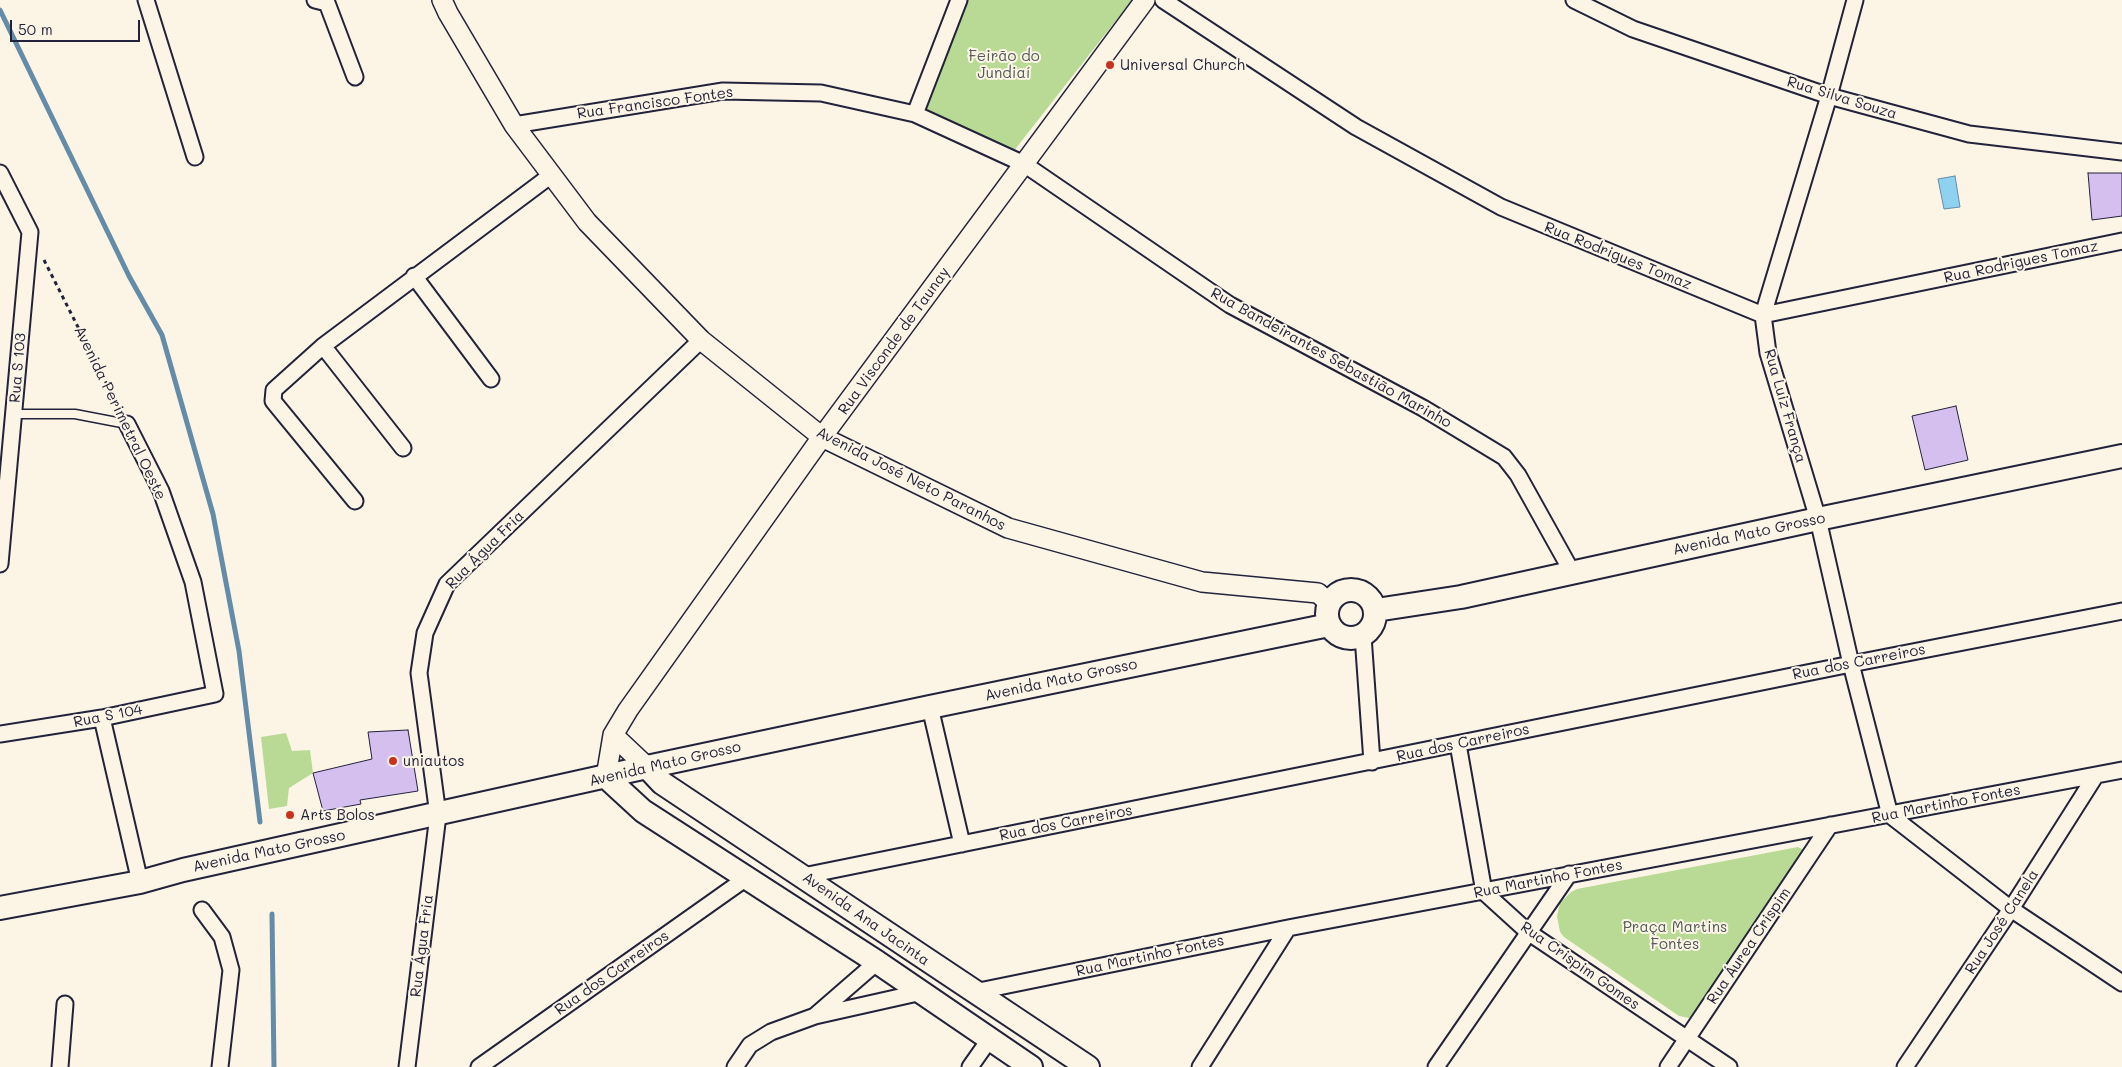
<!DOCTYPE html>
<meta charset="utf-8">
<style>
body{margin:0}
#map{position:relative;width:2122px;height:1067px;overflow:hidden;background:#fcf5e5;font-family:Mali,sans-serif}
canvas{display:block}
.scale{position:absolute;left:10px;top:20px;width:130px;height:22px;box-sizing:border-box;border:2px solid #22223b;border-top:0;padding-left:6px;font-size:15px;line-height:18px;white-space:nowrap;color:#22223b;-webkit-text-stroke:4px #fcf5e5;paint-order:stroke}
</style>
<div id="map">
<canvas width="2122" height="1067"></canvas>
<div class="scale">50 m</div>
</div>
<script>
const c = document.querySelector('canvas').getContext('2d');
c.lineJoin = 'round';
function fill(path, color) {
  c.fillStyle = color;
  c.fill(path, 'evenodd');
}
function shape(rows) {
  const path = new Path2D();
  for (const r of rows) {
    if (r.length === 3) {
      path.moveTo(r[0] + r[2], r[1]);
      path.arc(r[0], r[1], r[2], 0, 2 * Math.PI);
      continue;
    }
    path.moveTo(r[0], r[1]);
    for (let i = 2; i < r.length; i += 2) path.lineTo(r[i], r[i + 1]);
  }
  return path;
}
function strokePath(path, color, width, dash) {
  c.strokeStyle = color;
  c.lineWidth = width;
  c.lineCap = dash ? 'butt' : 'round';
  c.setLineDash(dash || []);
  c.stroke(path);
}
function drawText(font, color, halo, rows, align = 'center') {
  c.font = font + ' Mali,sans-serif';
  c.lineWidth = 4;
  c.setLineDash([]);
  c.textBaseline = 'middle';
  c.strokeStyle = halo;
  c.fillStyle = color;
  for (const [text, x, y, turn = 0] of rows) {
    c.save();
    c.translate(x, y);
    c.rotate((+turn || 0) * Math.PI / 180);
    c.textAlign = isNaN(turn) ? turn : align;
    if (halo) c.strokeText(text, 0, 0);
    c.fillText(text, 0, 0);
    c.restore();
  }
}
fill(shape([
 [963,0,1132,0,1013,152,918,114],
 [286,733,292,751,310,750,313,773,289,788,287,806,269,809,261,737],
 [1798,847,1802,849,1804,855,1694,1019,1679,1016,1564,937,1560,932,1557,916,1560,903,1571,892,1577,889]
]), '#b9da94');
const water = shape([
 [1955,176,1960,207,1944,209,1938,179,1955,176]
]);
fill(water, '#8ed2f0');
strokePath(water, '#638ca8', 1);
strokePath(shape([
 [0,10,129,276,162,335,213,514,239,651,260,822],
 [272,914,274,1067]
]), '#638ca8', 5);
const building = shape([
 [2088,173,2122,173,2122,216,2092,220,2088,173],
 [1956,406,1968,460,1925,470,1912,416,1956,406],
 [408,730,418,791,360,800,361,804,323,811,313,773,372,759,368,732,408,730]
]);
fill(building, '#d5bfef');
strokePath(building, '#22223b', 1);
const service = shape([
 [13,414,75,414,127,424]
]);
const minor = shape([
 [146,0,195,157],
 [315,0,327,3,355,77],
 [1163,0,1356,127,1501,207,1763,315,2122,241],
 [1574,0,1633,29,1829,96,1969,134,2122,152],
 [1855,0,1829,96,1763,315,1768,353,1818,519,1851,664,1890,815,2011,909,2122,983],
 [915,114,959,0],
 [514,125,723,91,821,93,915,114,1024,164,1230,305,1423,408,1504,457,1518,475,1572,572],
 [0,173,30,232,0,564],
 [414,276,491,379],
 [323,346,403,448],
 [355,501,273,401,274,390,323,346,550,176],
 [1363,636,1372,762],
 [930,707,962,844],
 [102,718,140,882],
 [0,734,102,718,215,694,193,582,161,491,127,424],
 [1458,744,1484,892,1528,932,1729,1067],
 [803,876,1851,664,2122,611],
 [202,910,222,937,231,970,220,1067],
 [974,992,1288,928,2122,770],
 [816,1015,877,962],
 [60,1067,65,1004],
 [407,1067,438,815,419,673,425,633,447,584,701,340],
 [479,1067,745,879],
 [735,1067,750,1045,771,1032,815,1016,922,992],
 [970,1067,989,1040],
 [1200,1067,1288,928],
 [1436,1067,1569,874],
 [1668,1067,1830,825],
 [1905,1067,2011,909,2096,775]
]);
const tertiary = shape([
 [442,0,448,13,514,125,587,222,701,340,822,437,1008,528,1202,582,1318,593,1329,603],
 [613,735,647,767],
 [606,777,613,735,628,710,822,437,1145,0]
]);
const secondary = shape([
 [1351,614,24],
 [1376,610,1461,597,1818,519,2122,456],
 [647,767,662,783,1088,1067],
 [606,777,643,811,877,962,1031,1067],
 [0,908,140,882,183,870,647,767,930,707,1329,625]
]);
strokePath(service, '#22223b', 11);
strokePath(minor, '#22223b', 19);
strokePath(tertiary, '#22223b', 22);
strokePath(secondary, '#22223b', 26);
strokePath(shape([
 [44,260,120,410]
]), '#22223b', 3, [4, 4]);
strokePath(service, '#fcf5e5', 8);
strokePath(minor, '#fcf5e5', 15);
strokePath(tertiary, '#fcf5e5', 19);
strokePath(secondary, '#fcf5e5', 22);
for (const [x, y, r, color] of [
 [1110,65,5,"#c8321e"],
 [393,761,5,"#c8321e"],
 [290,815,5,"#c8321e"]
]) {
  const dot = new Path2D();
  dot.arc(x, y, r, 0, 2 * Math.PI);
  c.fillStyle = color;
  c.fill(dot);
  strokePath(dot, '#fcf5e5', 2);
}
drawText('15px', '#4f5956', '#fcf5e5', [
 ["Feirão do",1004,56],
 ["Jundiaí",1004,73],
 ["Praça Martins",1675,927],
 ["Fontes",1675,944]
]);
drawText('15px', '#22223b', '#fcf5e5', [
 ["Universal Church",1120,65],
 ["uniautos",403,761],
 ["Arts Bolos",300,815]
], 'left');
drawText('15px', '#22223b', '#fcf5e5', [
 ["Rua Silva Souza",1842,98,17],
 ["Rua Francisco Fontes",655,103,-8],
 ["Rua Rodrigues Tomaz",1618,256,22],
 ["Rua Rodrigues Tomaz",2021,262,-12],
 ["Rua Visconde de Taunay",894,341,-54],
 ["Rua Bandeirantes Sebastião Marinho",1331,358,29],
 ["Rua S 103",18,368,-85],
 ["Rua Luiz França",1785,406,74],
 ["Avenida Perimetral Oeste",120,413,64],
 ["Avenida José Neto Paranhos",911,479,27],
 ["Avenida Mato Grosso",1749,534,-12],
 ["Rua Água Fria",485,550,-45],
 ["Rua dos Carreiros",1859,662,-11],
 ["Avenida Mato Grosso",1061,680,-12],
 ["Rua S 104",108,716,-11],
 ["Rua dos Carreiros",1463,743,-12],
 ["Avenida Mato Grosso",665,764,-13],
 ["Rua Martinho Fontes",1946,804,-11],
 ["Rua dos Carreiros",1066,823,-11],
 ["Avenida Mato Grosso",269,851,-12],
 ["Rua Martinho Fontes",1548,879,-11],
 ["Avenida Ana Jacinta",866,919,35],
 ["Rua José Canela",2002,922,-57],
 ["Rua Água Fria",422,946,-83],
 ["Rua Áurea Crispim",1749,946,-56],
 ["Rua Martinho Fontes",1150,956,-12],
 ["Rua Crispim Gomes",1580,966,35],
 ["Rua dos Carreiros",612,973,-35]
]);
</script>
